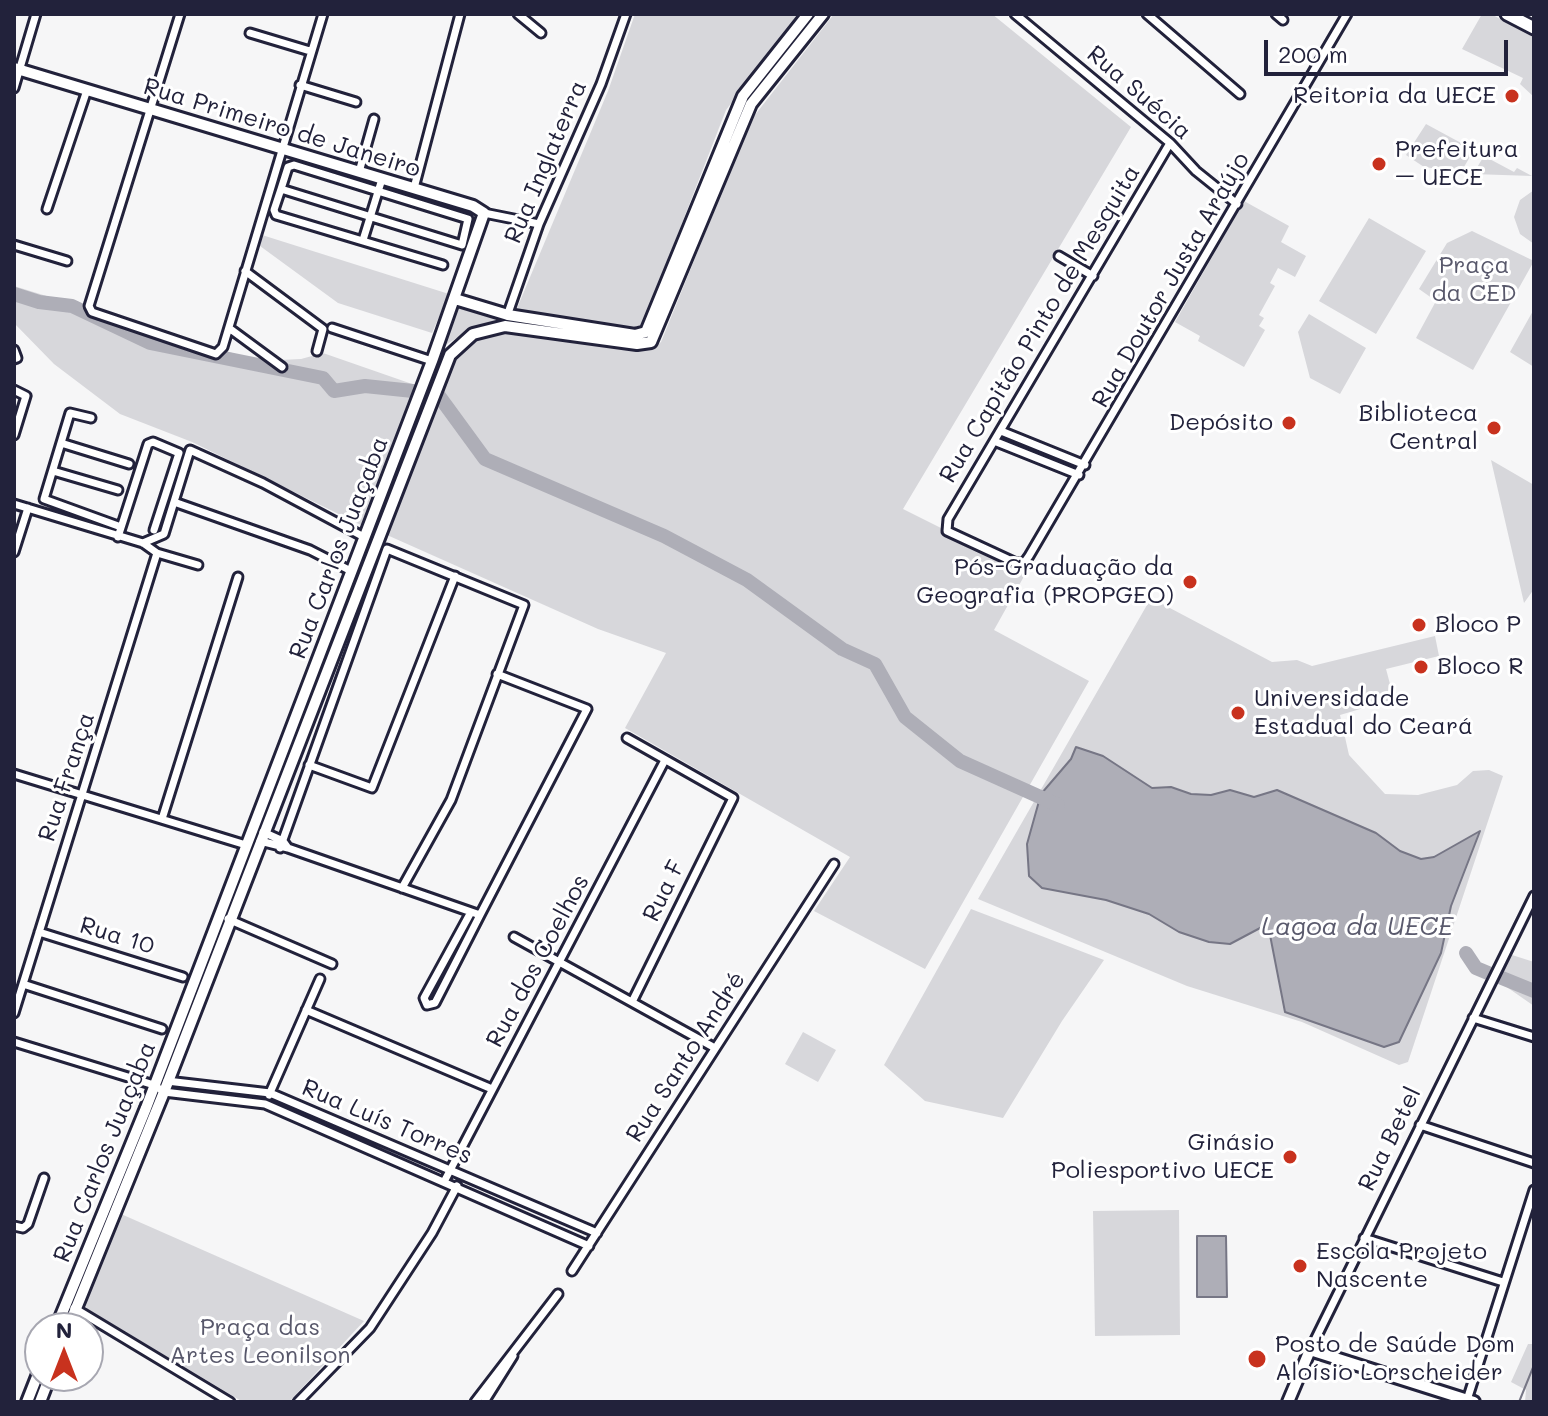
<!DOCTYPE html>
<meta charset="utf-8">
<style>
body{margin:0}
#map{position:relative;width:1548px;height:1416px;overflow:hidden;background:#f6f6f7;font-family:Mali,sans-serif}
canvas{display:block}
.frame{position:absolute;inset:0;border:16px solid #22223b;pointer-events:none}
.north{position:absolute;left:24px;top:1312px;width:80px;height:80px;box-sizing:border-box;background:#fff;border:2px solid #a7a7b1;border-radius:50%;rotate:0deg;font-size:22px;font-weight:700;line-height:32px;text-align:center;color:#22223b}
.north::after{content:'';display:block;margin:auto;width:28px;height:36px;background:#c8321e;clip-path:polygon(50% 0,100% 100%,50% 72%,0 100%)}
.scale{position:absolute;left:1264px;top:40px;width:244px;height:36px;box-sizing:border-box;border:4px solid #22223b;border-top:0;padding-left:10px;font-size:24px;line-height:28px;white-space:nowrap;color:#22223b;-webkit-text-stroke:6px #fff;paint-order:stroke}
</style>
<div id="map">
<canvas width="1548" height="1416"></canvas>
<div class="frame"></div>
<div class="north">N</div>
<div class="scale">200 m</div>
</div>
<script>
const c = document.querySelector('canvas').getContext('2d');
c.lineJoin = 'round';
function fill(path, color) {
  c.fillStyle = color;
  c.fill(path, 'evenodd');
}
function shape(rows) {
  const path = new Path2D();
  for (const r of rows) {
    path.moveTo(r[0], r[1]);
    for (let i = 2; i < r.length; i += 2) path.lineTo(r[i], r[i + 1]);
  }
  return path;
}
function strokePath(path, color, width, dash) {
  c.strokeStyle = color;
  c.lineWidth = width;
  c.lineCap = dash ? 'butt' : 'round';
  c.setLineDash(dash || []);
  c.stroke(path);
}
function drawText(font, color, halo, rows, align = 'center') {
  c.font = font + ' Mali,sans-serif';
  c.lineWidth = 6;
  c.setLineDash([]);
  c.textBaseline = 'middle';
  c.strokeStyle = halo;
  c.fillStyle = color;
  for (const [text, x, y, turn = 0] of rows) {
    c.save();
    c.translate(x, y);
    c.rotate((+turn || 0) * Math.PI / 180);
    c.textAlign = isNaN(turn) ? turn : align;
    if (halo) c.strokeText(text, 0, 0);
    c.fillText(text, 0, 0);
    c.restore();
  }
}
fill(shape([
 [635,14,800,14,726,110,640,331,515,313,608,91],
 [834,14,992,14,1131,127,903,509,1027,571,994,630,1089,681,925,969,814,911,850,857,625,728,666,653,598,629,387,535,450,368,456,354,464,347,489,334,504,332,636,351,654,348,661,342,751,120],
 [1482,14,1491,14,1534,37,1534,97,1520,84,1523,78,1462,49],
 [1426,124,1474,150,1461,172,1424,167,1406,155],
 [1484,156,1514,172,1517,168,1532,176,1473,174],
 [1534,190,1534,244,1520,234,1514,217,1520,200],
 [1244,201,1289,226,1281,242,1306,256,1295,277,1278,268,1270,283,1275,286,1259,315,1264,318,1259,326,1265,330,1244,367,1198,341,1200,336,1175,322],
 [1369,218,1426,251,1376,334,1319,301],
 [1472,231,1534,261,1473,370,1416,338,1436,301,1419,289,1447,243],
 [262,235,449,294,432,333,338,303,260,246],
 [14,286,258,361,301,359,323,353,415,385,363,526,192,442,120,414,54,364,14,323],
 [459,307,502,319,502,320,469,330,444,346],
 [1534,309,1534,367,1510,352],
 [1309,314,1366,348,1340,394,1310,378,1298,332],
 [1491,460,1534,485,1534,589,1524,603],
 [1151,598,1272,662,1297,660,1312,666,1435,636,1439,656,1386,669,1394,699,1340,715,1349,755,1385,794,1418,795,1457,785,1473,771,1489,770,1503,776,1408,1062,1399,1065,1302,1022,1187,986,978,899],
 [971,909,1104,960,1062,1021,1003,1118,925,1101,884,1065],
 [1512,955,1534,962,1534,1006,1498,981],
 [803,1032,836,1050,818,1082,785,1064],
 [1179,1210,1180,1335,1095,1336,1093,1211],
 [121,1214,364,1321,289,1402,243,1402,87,1309,84,1301],
 [1528,1344,1534,1344,1534,1402,1525,1402,1526,1390,1511,1382]
]), '#d7d7db');
const water = shape([
 [1076,747,1103,756,1152,788,1171,787,1191,794,1211,795,1230,790,1254,797,1277,790,1376,833,1400,851,1421,859,1434,857,1480,831,1451,906,1441,953,1399,1042,1384,1047,1285,1012,1270,935,1262,927,1230,944,1209,942,1179,932,1149,914,1106,900,1042,888,1029,876,1027,844,1041,794,1071,759,1076,747],
 [1197,1236,1226,1236,1227,1297,1197,1297,1197,1236]
]);
fill(water, '#aeaeb7');
strokePath(water, '#767685', 2);
strokePath(shape([
 [1519,1402,1534,1365]
]), '#767685', 2);
strokePath(shape([
 [14,294,39,302,72,306,150,343,323,378,334,391,365,386,413,391],
 [439,396,485,459,664,536,747,580,842,649,875,664,905,717,960,761,1058,805],
 [1466,953,1476,968,1488,973],
 [1502,978,1534,991]
]), '#aeaeb7', 14);
const street = shape([
 [180,14,89,306,92,312,216,354,223,347,323,14],
 [518,14,541,33],
 [1015,14,1170,143,1196,171,1237,204],
 [1147,14,1240,94],
 [1276,14,1283,20],
 [250,33,310,51],
 [300,85,356,102],
 [14,88,36,14],
 [1170,143,948,519,947,531,1016,563,1024,563,1029,556,1347,14],
 [359,172,374,119],
 [414,188,460,14],
 [281,189,462,245,468,219,294,165,288,167,281,189,274,210,276,215,443,265],
 [47,209,87,90],
 [484,213,539,224],
 [363,240,382,179],
 [14,245,67,261],
 [1059,256,1093,276],
 [245,271,323,329,317,351],
 [507,316,539,224,601,84,626,14],
 [229,328,282,367],
 [332,328,432,361],
 [14,350,17,358,14,359],
 [14,390,26,396,14,435],
 [91,418,70,413,44,499,121,527],
 [1001,431,1085,465],
 [994,441,1079,475],
 [61,443,129,464],
 [53,471,118,490],
 [174,502,310,550,351,571],
 [14,504,143,543,157,553,198,565],
 [118,537,148,444,153,442,179,453,154,530],
 [143,543,164,534,190,450,263,483,364,537],
 [14,552,28,508],
 [627,738,733,798,632,1002],
 [309,765,372,788,455,576],
 [14,774,246,845],
 [162,819,238,577],
 [260,841,288,848,283,841,263,832],
 [280,848,387,549,524,605,451,800,402,888],
 [288,848,480,915,587,709,497,674],
 [471,912,424,998,427,1005,435,1003,480,915],
 [228,919,332,964],
 [39,932,183,977],
 [514,937,715,1048],
 [23,984,162,1029],
 [306,1010,492,1089],
 [14,1013,157,553],
 [1473,1018,1534,1037],
 [14,1042,154,1085,164,1092,265,1104,589,1246],
 [167,1081,270,1093,597,1233],
 [269,1095,320,979],
 [1420,1125,1534,1163],
 [445,1180,665,760],
 [14,1226,23,1228,28,1224,44,1178],
 [1364,1238,1503,1282],
 [572,1271,834,864],
 [74,1308,230,1402],
 [1310,1350,1534,896],
 [1467,1400,1534,1190],
 [298,1402,370,1328,432,1233,457,1186],
 [475,1402,558,1294],
 [484,1402,513,1356]
]);
const secondary = shape([
 [14,68,473,206,484,213,432,361,146,1108,56,1328],
 [455,299,508,315,635,335,646,332,743,96,808,14],
 [68,1328,164,1092,450,355,473,334,505,326,637,344,651,342,751,104,823,14],
 [27,1402,40,1369],
 [40,1402,50,1376],
 [1288,1402,1310,1350,1474,1402]
]);
const primary = shape([
 [1507,14,1534,28]
]);
strokePath(street, '#22223b', 13);
strokePath(secondary, '#22223b', 16);
strokePath(primary, '#22223b', 17);
strokePath(street, '#fff', 7);
strokePath(secondary, '#fff', 10);
strokePath(primary, '#fff', 11);
for (const [x, y, r, color] of [
 [1512,96,8,"#c8321e"],
 [1379,164,8,"#c8321e"],
 [1289,423,8,"#c8321e"],
 [1494,428,8,"#c8321e"],
 [1190,582,8,"#c8321e"],
 [1419,625,8,"#c8321e"],
 [1421,667,8,"#c8321e"],
 [1238,713,8,"#c8321e"],
 [1290,1157,8,"#c8321e"],
 [1300,1266,8,"#c8321e"],
 [1257,1359,10,"#c8321e"]
]) {
  const dot = new Path2D();
  dot.arc(x, y, r, 0, 2 * Math.PI);
  c.fillStyle = color;
  c.fill(dot);
  strokePath(dot, '#fff', 3);
}
drawText('24px', '#22223b', '#fff', [
 ["Rua Suécia",1139,93,41],
 ["Rua Primeiro de Janeiro",282,128,17],
 ["Rua Inglaterra",546,162,-67],
 ["Rua Doutor Justa Araújo",1171,280,-60],
 ["Rua Capitão Pinto de Mesquita",1040,324,-59],
 ["Rua Carlos Juaçaba",339,548,-69],
 ["Rua França",67,777,-72],
 ["Rua F",664,891,-64],
 ["Rua 10",117,936,17],
 ["Rua dos Coelhos",538,961,-62],
 ["Rua Santo André",686,1057,-57],
 ["Rua Luís Torres",387,1122,23],
 ["Rua Betel",1390,1139,-64],
 ["Rua Carlos Juaçaba",105,1152,-68]
]);
drawText('24px', '#22223b', '#fff', [
 ["Reitoria da UECE",1496,96,"right"],
 ["Prefeitura",1395,150],
 ["– UECE",1395,178],
 ["Biblioteca",1478,414,"right"],
 ["Central",1478,442,"right"],
 ["Depósito",1273,423,"right"],
 ["Pós-Graduação da",1174,568,"right"],
 ["Geografia (PROPGEO)",1174,596,"right"],
 ["Bloco P",1435,625],
 ["Bloco R",1437,667],
 ["Universidade",1254,699],
 ["Estadual do Ceará",1254,727],
 ["Ginásio",1274,1143,"right"],
 ["Poliesportivo UECE",1274,1171,"right"],
 ["Escola Projeto",1316,1252],
 ["Nascente",1316,1280],
 ["Posto de Saúde Dom",1275,1345],
 ["Aloísio Lorscheider",1275,1373]
], 'left');
drawText('24px', '#58586b', '#fff', [
 ["Praça",1474,266],
 ["da CED",1474,294],
 ["Praça das",260,1328],
 ["Artes Leonilson",260,1356]
]);
drawText('italic 26px', '#5a5a6d', '#fff', [
 ["Lagoa da UECE",1357,927]
]);
</script>
